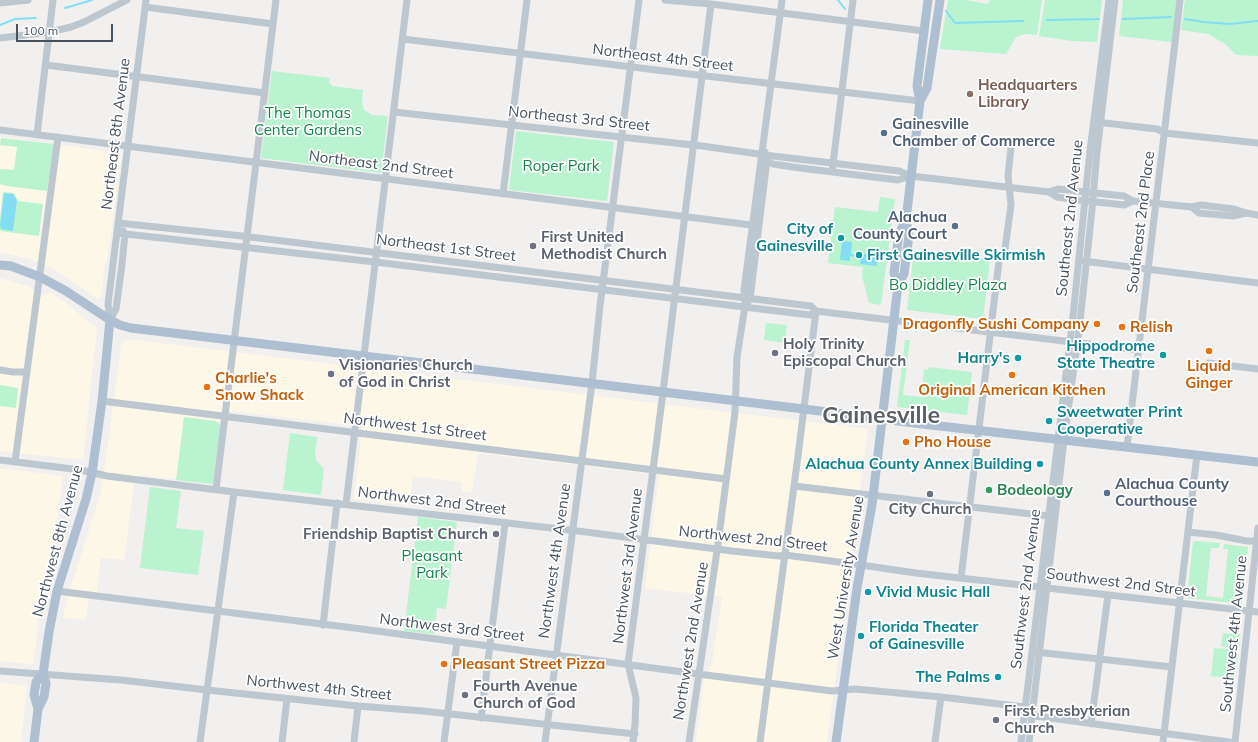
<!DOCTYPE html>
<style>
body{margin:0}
#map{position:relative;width:1258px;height:742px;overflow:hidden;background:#f2efef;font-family:Mulish,sans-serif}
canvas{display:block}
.scale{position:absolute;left:16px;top:24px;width:97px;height:18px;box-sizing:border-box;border:2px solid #46535e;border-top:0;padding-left:5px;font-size:12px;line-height:14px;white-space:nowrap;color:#46535e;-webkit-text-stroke:3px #fff;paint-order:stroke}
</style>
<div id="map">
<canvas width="1258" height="742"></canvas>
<div class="scale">100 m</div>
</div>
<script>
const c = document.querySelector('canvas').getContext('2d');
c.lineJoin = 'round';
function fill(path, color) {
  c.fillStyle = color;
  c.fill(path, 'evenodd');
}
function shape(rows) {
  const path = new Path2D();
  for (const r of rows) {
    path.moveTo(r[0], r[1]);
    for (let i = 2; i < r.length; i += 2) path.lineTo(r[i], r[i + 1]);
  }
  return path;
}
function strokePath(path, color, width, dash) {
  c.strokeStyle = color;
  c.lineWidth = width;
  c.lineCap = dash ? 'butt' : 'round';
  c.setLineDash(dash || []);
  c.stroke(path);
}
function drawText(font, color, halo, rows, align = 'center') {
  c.font = font + ' Mulish,sans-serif';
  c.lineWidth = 3.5;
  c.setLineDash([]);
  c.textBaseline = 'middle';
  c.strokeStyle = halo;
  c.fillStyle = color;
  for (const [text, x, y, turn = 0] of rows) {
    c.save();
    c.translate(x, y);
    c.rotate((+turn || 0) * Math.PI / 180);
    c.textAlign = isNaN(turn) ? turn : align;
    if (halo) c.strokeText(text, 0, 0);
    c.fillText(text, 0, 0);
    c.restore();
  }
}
fill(shape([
 [0,137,122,153,107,262,105,262,101,298,98,298,91,295,68,278,51,268,29,259,0,252],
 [0,278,31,287,39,299,41,296,50,292,66,303,97,329,83,460,0,451],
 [127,339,868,429,827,742,696,742,704,679,712,663,722,597,645,588,659,475,478,453,472,493,462,491,462,482,413,476,409,506,354,499,361,439,361,426,221,410,212,483,139,475,134,484,124,560,101,558,97,591,89,599,86,620,63,618,67,600,100,495,108,445,121,345,123,342],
 [0,468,63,476,51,569,39,618,33,664,0,661],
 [0,682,27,686,21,742,0,742]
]), '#fdf7e8');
fill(shape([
 [948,0,966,0,988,4,990,0,1042,0,1037,35,1025,34,1016,37,1006,54,940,49],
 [1045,0,1102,0,1097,42,1072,41,1039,36],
 [1123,0,1177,0,1172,42,1119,36],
 [1185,0,1258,0,1258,56,1236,55,1225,44,1208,34,1181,30],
 [272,71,330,78,329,82,332,86,363,90,362,101,364,110,372,115,388,116,381,173,261,158],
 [516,131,614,142,607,201,509,190],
 [1,138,54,144,47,191,7,186,0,184,0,169,14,170,17,147,0,145],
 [3,192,14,193,18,201,43,204,39,236,0,231,0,219],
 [880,197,895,199,881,305,869,303,862,276,863,267,828,263,835,207,878,212],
 [914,251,990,260,983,319,907,310],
 [766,323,787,325,785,343,764,340],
 [905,340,910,340,903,395,921,397,924,369,928,370,929,367,972,372,967,415,897,407],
 [0,385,18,388,16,408,0,406],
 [184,417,215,421,219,423,220,426,220,430,213,483,212,484,176,480],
 [290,433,317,437,315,454,316,460,324,469,321,495,283,490],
 [150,487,181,491,176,528,204,531,198,575,140,568],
 [418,517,457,522,446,609,437,608,434,634,404,631],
 [1196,541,1220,543,1219,548,1211,548,1206,596,1223,598,1228,549,1223,549,1224,544,1248,547,1242,603,1241,604,1187,598,1193,542],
 [1223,633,1240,634,1238,649,1221,646],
 [1214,648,1238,650,1235,679,1211,676]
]), '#baf3cf');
fill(shape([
 [4,193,13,194,17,200,13,231,1,229,0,225],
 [842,241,852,242,851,254,860,256,861,253,878,255,877,266,860,264,860,258,850,256,850,261,840,260]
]), '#84def3');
strokePath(shape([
 [838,0,845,9],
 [65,8,92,0],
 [946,11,955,23,1023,21],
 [1123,19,1171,17],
 [1185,19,1204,22,1230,24,1258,21],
 [1047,20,1099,19],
 [0,25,15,19,36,18]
]), '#84def3', 2);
strokePath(shape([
 [665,0,711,4,924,31],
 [0,3,28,0],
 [145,7,273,24],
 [0,38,50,32,71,27,84,22,127,0],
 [403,39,706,76,920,101],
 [46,65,265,93],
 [394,112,702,146,773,156,899,171,911,176,1049,192,1058,189,1124,196,1133,201,1192,207,1201,205,1234,209,1246,213,1258,215],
 [1096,122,1157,129,1165,133,1258,143],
 [0,130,759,226],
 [37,135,53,0],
 [763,157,768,162,773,164,800,168,898,180,911,176],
 [832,172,853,0],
 [1049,192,1057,197,1079,200,1124,205,1133,201],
 [503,194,527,0],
 [1192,207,1199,213,1233,216,1246,213],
 [118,223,242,236,811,306,816,311],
 [117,233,375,262,810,315,816,311,1138,350],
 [1083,261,1258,283],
 [748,302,750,299,766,168,765,152],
 [110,320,108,304,146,0],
 [110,320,116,309,122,264,125,234,123,231],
 [1209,363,1258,369],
 [0,370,13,372,27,372],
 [102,401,726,479],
 [1127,447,1180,0],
 [0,460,81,470,107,476,234,492,578,531,732,551,779,556,785,555,861,565,916,573,1258,612],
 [15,462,58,137],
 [794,486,1048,516],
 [216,489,276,0],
 [346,504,407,0],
 [1188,532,1216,535,1247,541,1258,541],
 [961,578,999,261,1005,249,1011,205,1008,176,1011,147],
 [57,591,354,628,698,674,832,691,855,689,941,697,1033,708],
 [323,625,337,503],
 [1036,652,1172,667],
 [0,671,121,680,207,690,358,706,423,711,635,734],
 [1028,715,1229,742],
 [481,718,505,523],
 [1091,724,1108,595],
 [200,742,234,492],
 [282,742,287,699],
 [354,742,358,706],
 [444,742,457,642],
 [545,742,592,383,600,306,639,0],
 [633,742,635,725,636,698,628,664,663,392,711,4],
 [689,742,718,544,735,412,737,357,745,306,744,290,782,0],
 [760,742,798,456,816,311],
 [935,742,941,697],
 [1021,742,1072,326,1090,151,1109,0],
 [1029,742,1064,440,1079,331,1092,210,1097,152,1115,0],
 [1163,742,1197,455],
 [1235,742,1258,528]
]), '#bcc7cf', 7);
strokePath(shape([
 [920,101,927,88,940,0],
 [0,265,11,266,40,277,66,291,110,320,120,325,131,328,804,409,922,424,1258,462],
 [898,285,894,273,899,234,906,220,920,101,917,86,928,0],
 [38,709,44,697,46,683,43,674,49,632,57,591,86,499,92,473,102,401,110,320],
 [34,742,38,709,34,695,36,682,43,674],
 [836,742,857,588,872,505,898,285,904,274,909,235,906,220]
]), '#adbfd0', 9);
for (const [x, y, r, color] of [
 [970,94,4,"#8d6e63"],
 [884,133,4,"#5c6f8a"],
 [955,226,4,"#5c6f8a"],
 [841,238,4,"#0f9aa8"],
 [533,246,4,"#6b7280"],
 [859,255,4,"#0f9aa8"],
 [1097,324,4,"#e8710a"],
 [1122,327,4,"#e8710a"],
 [1209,351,4,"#e8710a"],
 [775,353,4,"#6b7280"],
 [1163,355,4,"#0f9aa8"],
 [1018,358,4,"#0f9aa8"],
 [331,374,4,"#6b7280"],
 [1012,375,4,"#e8710a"],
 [207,387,4,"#e8710a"],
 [1049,421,4,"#0f9aa8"],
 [906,442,4,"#e8710a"],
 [1040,464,4,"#0f9aa8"],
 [989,490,4,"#2e9e5b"],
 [1107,493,4,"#5c6f8a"],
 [930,494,4,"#6b7280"],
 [496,534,4,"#6b7280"],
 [868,592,4,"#0f9aa8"],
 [861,636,4,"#0f9aa8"],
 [444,664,4,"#e8710a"],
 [998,677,4,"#0f9aa8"],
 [465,695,4,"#6b7280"],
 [996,720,4,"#6b7280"]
]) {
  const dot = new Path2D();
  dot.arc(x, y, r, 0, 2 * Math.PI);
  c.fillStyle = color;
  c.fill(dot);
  strokePath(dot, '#fff', 1.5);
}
drawText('15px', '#46535e', '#fff', [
 ["Northeast 4th Street",663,58,7],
 ["Northeast 3rd Street",579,119,6],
 ["Northeast 8th Avenue",116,134,-83],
 ["Northeast 2nd Street",381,165,7],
 ["Southeast 2nd Avenue",1070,218,-84],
 ["Southeast 2nd Place",1141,222,-83],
 ["Northeast 1st Street",446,248,7],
 ["Northwest 1st Street",415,427,7],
 ["Northwest 2nd Street",432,501,7],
 ["Northwest 2nd Street",753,539,6],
 ["Northwest 8th Avenue",58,541,-75],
 ["Northwest 4th Avenue",555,561,-82],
 ["Northwest 3rd Avenue",628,566,-83],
 ["West University Avenue",846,578,-81],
 ["Southwest 2nd Street",1121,583,7],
 ["Southwest 2nd Avenue",1026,589,-83],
 ["Northwest 3rd Street",452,628,7],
 ["Southwest 4th Avenue",1234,634,-84],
 ["Northwest 2nd Avenue",691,641,-81],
 ["Northwest 4th Street",319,688,6]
]);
drawText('bold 15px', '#785e54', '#fff', [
 ["Headquarters",978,85],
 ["Library",978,102]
], 'left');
drawText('15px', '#108749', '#fff', [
 ["The Thomas",308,113],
 ["Center Gardens",308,130],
 ["Roper Park",561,166],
 ["Bo Diddley Plaza",948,285],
 ["Pleasant",432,556],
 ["Park",432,573]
]);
drawText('bold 15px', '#4e5e75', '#fff', [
 ["Gainesville",892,124],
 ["Chamber of Commerce",892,141],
 ["Alachua",947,217,"right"],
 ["County Court",947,234,"right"],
 ["Alachua County",1115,484],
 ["Courthouse",1115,501]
], 'left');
drawText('bold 15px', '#0d838f', '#fff', [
 ["City of",833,229],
 ["Gainesville",833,246],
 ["First Gainesville Skirmish",867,255,"left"],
 ["Hippodrome",1155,346],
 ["State Theatre",1155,363],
 ["Harry's",1010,358],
 ["Sweetwater Print",1057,412,"left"],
 ["Cooperative",1057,429,"left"],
 ["Alachua County Annex Building",1032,464],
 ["Vivid Music Hall",876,592,"left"],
 ["Florida Theater",869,627,"left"],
 ["of Gainesville",869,644,"left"],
 ["The Palms",990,677]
], 'right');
drawText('bold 15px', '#5b616d', '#fff', [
 ["First United",541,237],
 ["Methodist Church",541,254],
 ["Holy Trinity",783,344],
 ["Episcopal Church",783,361],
 ["Visionaries Church",339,365],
 ["of God in Christ",339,382],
 ["City Church",930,509,"center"],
 ["Friendship Baptist Church",488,534,"right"],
 ["Fourth Avenue",473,686],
 ["Church of God",473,703],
 ["First Presbyterian",1004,711],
 ["Church",1004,728]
], 'left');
drawText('bold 15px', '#c56008', '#fff', [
 ["Dragonfly Sushi Company",1089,324,"right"],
 ["Relish",1130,327],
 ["Liquid",1209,366,"center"],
 ["Ginger",1209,383,"center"],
 ["Charlie's",215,378],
 ["Snow Shack",215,395],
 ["Original American Kitchen",1012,390,"center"],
 ["Pho House",914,442],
 ["Pleasant Street Pizza",452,664]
], 'left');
drawText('bold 15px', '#27864d', '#fff', [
 ["Bodeology",997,490]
], 'left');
drawText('bold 23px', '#5b6065', '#fff', [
 ["Gainesville",881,416]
]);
</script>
